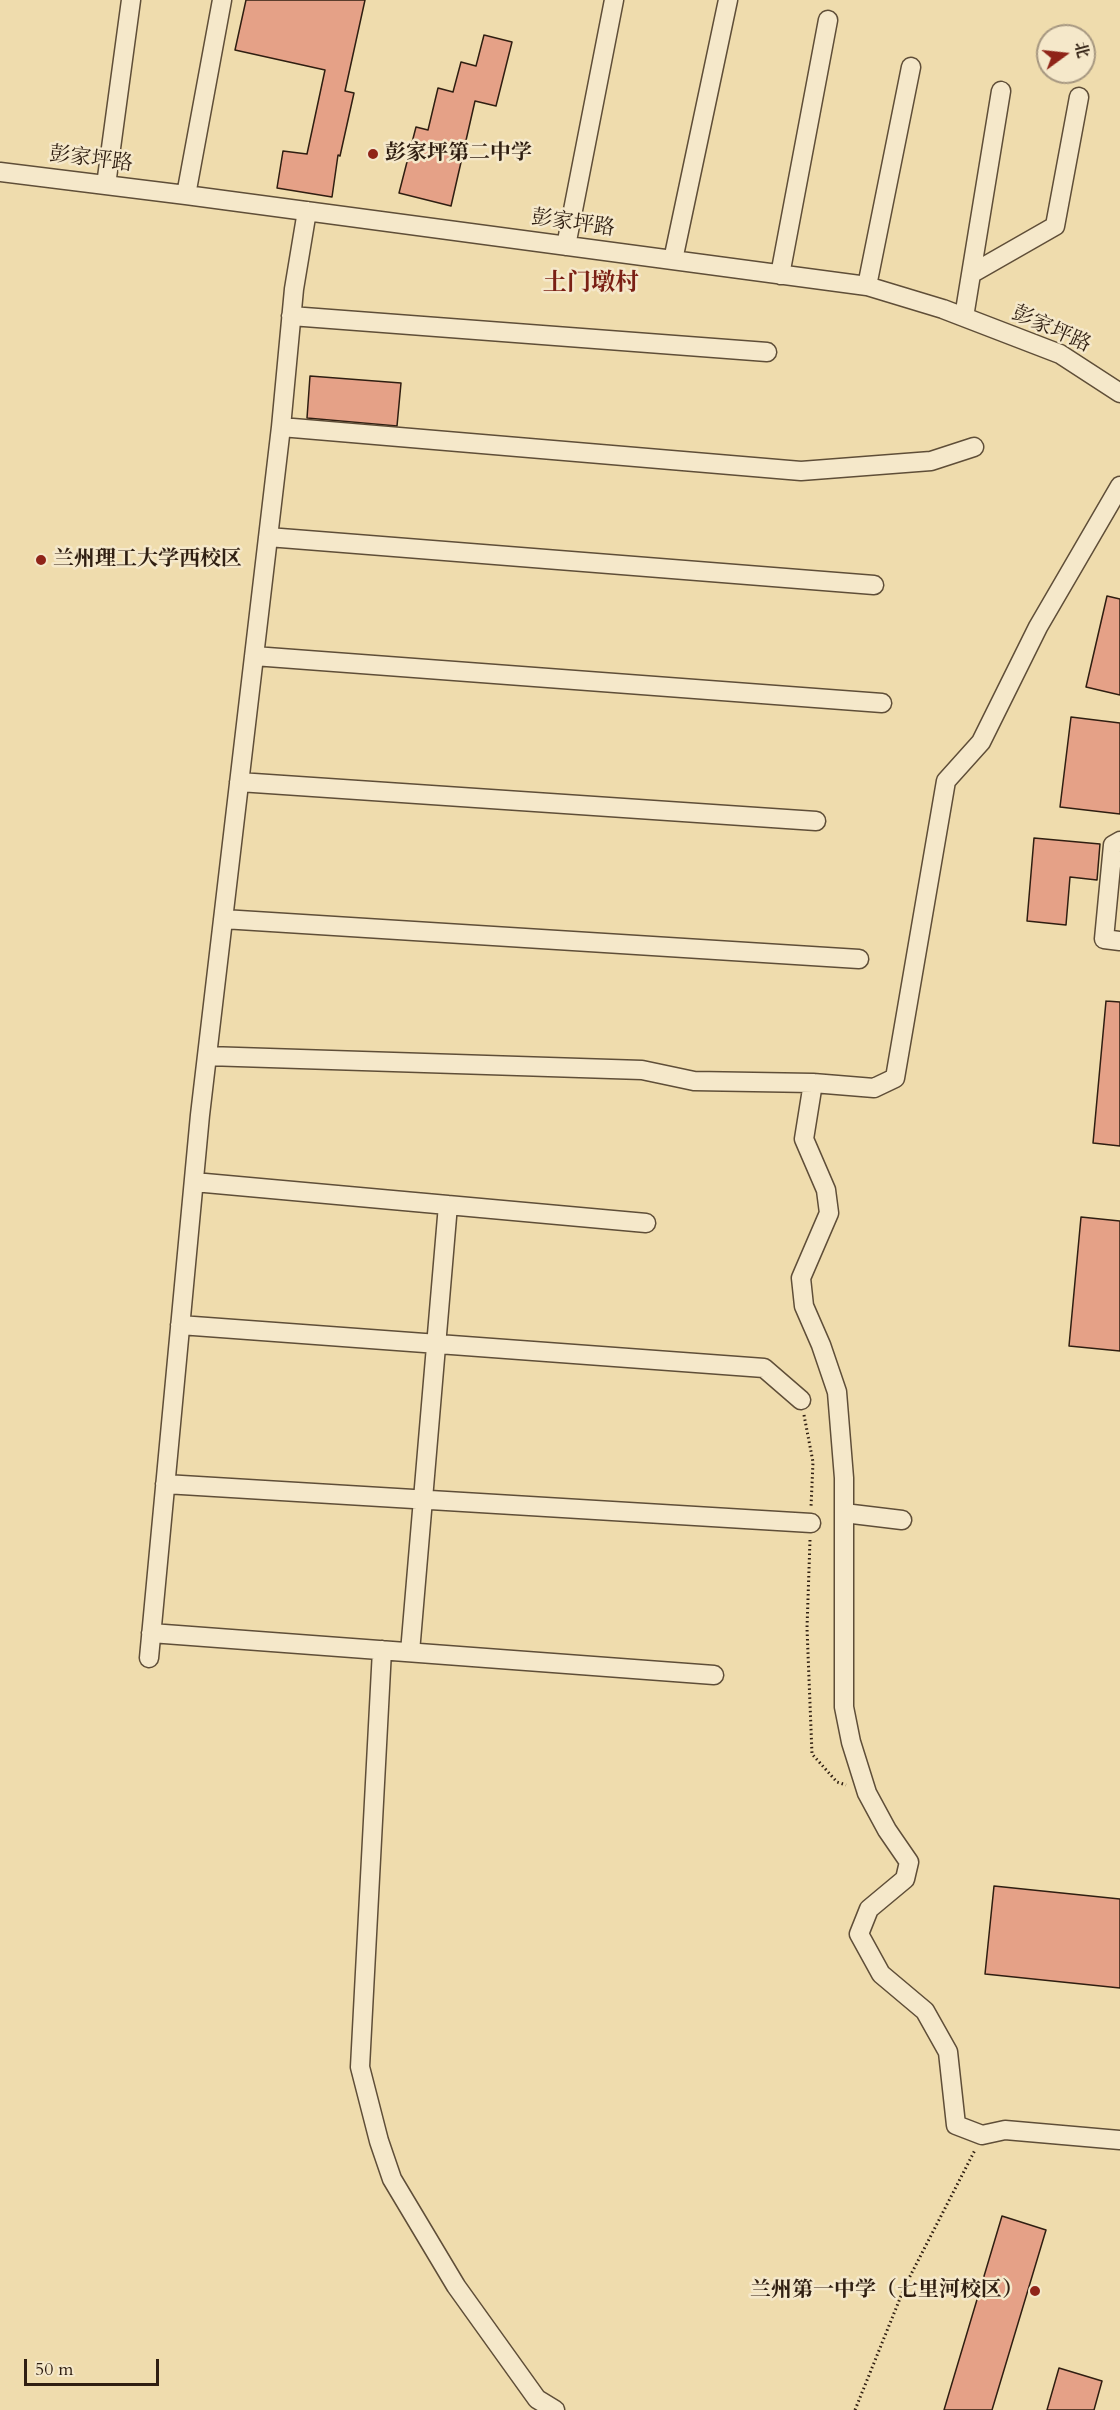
<!DOCTYPE html>
<meta charset="utf-8">
<style>
body{margin:0}
#map{position:relative;width:1120px;height:2410px;overflow:hidden;background:#efdcad;font-family:Cardo,"Noto Serif SC",serif}
canvas{display:block}
.north{position:absolute;left:1036px;top:24px;width:60px;height:60px;box-sizing:border-box;background:#f5e8ca;border:2px solid #a69780;border-radius:50%;rotate:75deg;font-size:16px;font-weight:700;line-height:24px;text-align:center;color:#2f1e11}
.north::after{content:'';display:block;margin:auto;width:21px;height:27px;background:#8f2418;clip-path:polygon(50% 0,100% 100%,50% 72%,0 100%)}
.scale{position:absolute;left:24px;top:2359px;width:135px;height:27px;box-sizing:border-box;border:3px solid #2f1e11;border-top:0;padding-left:8px;font-size:18px;line-height:21px;white-space:nowrap;color:#2f1e11;-webkit-text-stroke:4px #f5e8ca;paint-order:stroke}
</style>
<div id="map">
<canvas width="1120" height="2410"></canvas>
<div class="north">北</div>
<div class="scale">50 m</div>
</div>
<script>
const c = document.querySelector('canvas').getContext('2d');
c.lineJoin = 'round';
function fill(path, color) {
  c.fillStyle = color;
  c.fill(path, 'evenodd');
}
function shape(rows) {
  const path = new Path2D();
  for (const r of rows) {
    path.moveTo(r[0], r[1]);
    for (let i = 2; i < r.length; i += 2) path.lineTo(r[i], r[i + 1]);
  }
  return path;
}
function strokePath(path, color, width, dash) {
  c.strokeStyle = color;
  c.lineWidth = width;
  c.lineCap = dash ? 'butt' : 'round';
  c.setLineDash(dash || []);
  c.stroke(path);
}
function drawText(font, color, halo, rows, align = 'center') {
  c.font = font + ' Cardo,"Noto Serif SC",serif';
  c.lineWidth = 5;
  c.setLineDash([]);
  c.textBaseline = 'middle';
  c.strokeStyle = halo;
  c.fillStyle = color;
  for (const [text, x, y, turn = 0] of rows) {
    c.save();
    c.translate(x, y);
    c.rotate((+turn || 0) * Math.PI / 180);
    c.textAlign = isNaN(turn) ? turn : align;
    if (halo) c.strokeText(text, 0, 0);
    c.fillText(text, 0, 0);
    c.restore();
  }
}
const building = shape([
 [246,0,365,0,345,91,354,93,340,156,338,155,332,197,277,188,283,151,307,154,325,70,235,50,246,0],
 [484,35,512,42,496,106,475,101,451,206,399,193,416,127,428,130,438,88,453,92,461,62,476,66,484,35],
 [310,376,401,383,397,426,307,418,310,376],
 [1107,596,1120,599,1120,695,1086,687,1107,596],
 [1071,717,1120,723,1120,814,1060,807,1071,717],
 [1034,838,1100,844,1097,880,1070,877,1066,925,1027,921,1034,838],
 [1106,1001,1120,1002,1120,1146,1093,1143,1106,1001],
 [1081,1217,1120,1221,1120,1351,1069,1346,1081,1217],
 [994,1886,1120,1899,1120,1988,985,1974,994,1886],
 [1002,2216,1046,2230,992,2410,944,2410,1002,2216],
 [1059,2368,1102,2381,1094,2410,1047,2410,1059,2368]
]);
fill(building, '#e5a187');
strokePath(building, '#2f1e11', 1.5);
const minor = shape([
 [0,172,186,195,867,286,943,309,1060,354,1120,393],
 [106,185,131,0],
 [186,195,222,0],
 [566,246,614,0],
 [673,260,728,0],
 [971,274,1055,226,1079,97],
 [780,275,828,20],
 [867,286,911,67],
 [291,316,767,352],
 [964,317,1001,91],
 [281,427,801,471,931,461,974,447],
 [268,537,874,585],
 [254,656,882,703],
 [239,782,816,821],
 [1120,841,1113,845,1104,939,1120,941],
 [223,919,859,959],
 [207,1056,642,1070,694,1081,813,1083,874,1088,895,1078,946,781,981,742,1038,627,1120,486],
 [813,1083,804,1139,826,1190,829,1213,801,1278,804,1306,821,1345,837,1392,844,1478,844,1707,851,1742,867,1793,887,1830,909,1862,905,1879,869,1909,859,1934,881,1974,925,2011,948,2052,956,2125,982,2135,1005,2130,1120,2140],
 [194,1182,646,1223],
 [180,1325,764,1368,801,1400],
 [165,1484,811,1523],
 [844,1513,902,1520],
 [151,1633,714,1675],
 [382,1650,360,2067,379,2141,392,2179,456,2286,537,2399,555,2410],
 [410,1652,448,1205],
 [149,1658,200,1115,281,427,294,289,307,211]
]);
strokePath(minor, '#5f4e38', 21);
strokePath(shape([
 [804,1415,813,1462,811,1507],
 [810,1540,807,1628,812,1754,837,1782,846,1785],
 [855,2410,905,2286,975,2150]
]), '#2f1e11', 3, [1.5, 3]);
strokePath(minor, '#f5e8ca', 18);
for (const [x, y, r, color] of [
 [373,154,6,"#8f2418"],
 [41,560,6,"#8f2418"],
 [1035,2291,6,"#8f2418"]
]) {
  const dot = new Path2D();
  dot.arc(x, y, r, 0, 2 * Math.PI);
  c.fillStyle = color;
  c.fill(dot);
  strokePath(dot, '#f5e8ca', 2);
}
drawText('bold 21px', '#2f1e11', '#f5e8ca', [
 ["彭家坪第二中学",385,154],
 ["兰州理工大学西校区",53,560],
 ["兰州第一中学（七里河校区）",1023,2291,"right"]
], 'left');
drawText('21px', '#2f1e11', '#f5e8ca', [
 ["彭家坪路",91,160,7],
 ["彭家坪路",573,224,8],
 ["彭家坪路",1051,330,24]
]);
drawText('bold 24px', '#7a1f14', '#f5e8ca', [
 ["土门墩村",591,284]
]);
</script>
